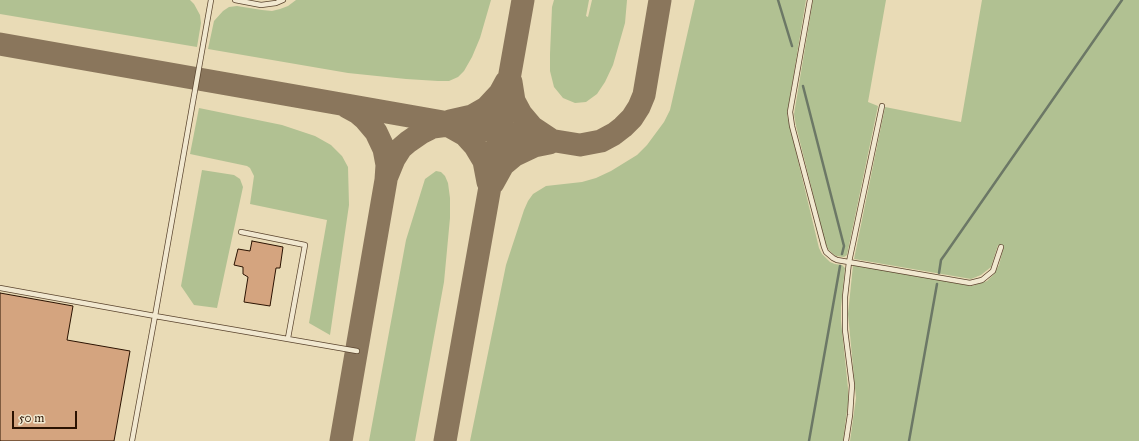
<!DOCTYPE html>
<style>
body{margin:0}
#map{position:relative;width:1139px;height:441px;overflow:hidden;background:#e9dbb6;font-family:"IM FELL Great Primer",serif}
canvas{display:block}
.scale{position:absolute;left:12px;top:411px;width:65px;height:18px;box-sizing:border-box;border:2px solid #2a1201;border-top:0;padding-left:5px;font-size:12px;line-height:14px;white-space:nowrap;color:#2a1201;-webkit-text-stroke:3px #f1e8d0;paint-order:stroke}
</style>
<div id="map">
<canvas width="1139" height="441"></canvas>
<div class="scale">50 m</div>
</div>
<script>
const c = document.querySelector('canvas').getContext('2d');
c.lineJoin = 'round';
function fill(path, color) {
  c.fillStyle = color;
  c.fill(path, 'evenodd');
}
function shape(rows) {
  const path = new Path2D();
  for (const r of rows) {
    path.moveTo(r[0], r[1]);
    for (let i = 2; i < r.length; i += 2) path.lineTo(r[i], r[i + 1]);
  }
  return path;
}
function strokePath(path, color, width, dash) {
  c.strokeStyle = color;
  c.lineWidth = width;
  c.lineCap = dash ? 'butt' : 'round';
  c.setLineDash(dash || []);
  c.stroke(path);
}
fill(shape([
 [0,0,190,0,194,4,200,15,201,23,197,47,0,14],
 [296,0,491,0,480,38,472,57,464,71,458,77,449,81,438,81,406,79,348,73,208,49,214,21,223,11,229,7,237,6,262,10,272,11,280,9,288,6],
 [554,0,589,0,586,16,588,17,592,0,627,0,625,23,613,65,605,82,597,94,586,102,575,103,563,98,554,87,550,71,550,54,552,7],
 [695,0,806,0,787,115,819,248,822,254,830,262,835,264,842,265,845,268,841,307,841,321,848,388,848,403,843,441,470,441,506,265,524,210,528,201,533,194,546,186,582,182,596,178,611,171,637,155,647,145,664,122,670,110],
 [813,0,886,0,868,102,878,106,847,255,844,257,836,256,833,254,828,249,825,242,796,126,794,114],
 [982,0,1139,0,1139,441,850,441,856,398,848,314,853,265,972,286,987,281,994,274,999,265,1004,246,998,245,991,267,981,275,971,279,854,259,885,107,961,122],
 [199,108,282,125,315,136,331,145,342,156,348,167,349,205,330,335,309,323,327,220,250,204,254,176,250,168,247,166,190,154],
 [202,170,234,175,240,179,243,187,217,308,194,305,181,286],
 [436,171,441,172,445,176,448,183,450,198,450,218,444,282,415,441,369,441,406,240,425,179]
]), '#b1c192');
strokePath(shape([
 [778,0,792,46],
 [803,86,844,246,842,254],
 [939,273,941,260,946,253,1122,0],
 [809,441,840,266],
 [909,441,937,284]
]), '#6c7866', 2.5);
strokePath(shape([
 [0,44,500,132,580,145,601,141,614,134,623,127,632,118,639,107,644,95,660,0],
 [511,82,514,101,521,114,532,127,550,139],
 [450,121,472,116,486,108,500,93,506,82],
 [449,126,465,135,475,146,484,161,488,182],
 [387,176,394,159,401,148,408,142,421,133,433,127,448,125],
 [493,183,503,165,515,155,534,146,549,143],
 [341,441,386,180,387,165,384,149,376,132,365,119,358,113,347,107],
 [445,441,523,0]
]), '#8a765c', 23);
const building = shape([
 [252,241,283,247,280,268,276,268,270,306,244,302,248,277,243,274,243,267,234,265,238,249,250,251,252,241],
 [0,293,73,306,67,340,130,351,114,441,0,441,0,293]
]);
fill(building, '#d4a47f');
strokePath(building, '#2a1201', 1);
const lane = shape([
 [211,0,155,316,357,351],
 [235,0,261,5,276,3,283,0],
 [810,0,790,112,792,126,824,247,826,252,833,258,837,260,970,283,982,280,993,271,1001,247],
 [241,232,305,245,288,338],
 [0,288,155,316,132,441],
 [846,441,850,415,852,385,845,330,845,297,849,262,882,106]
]);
strokePath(lane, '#5a442e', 6);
strokePath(lane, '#f1e8d0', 4.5);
</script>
